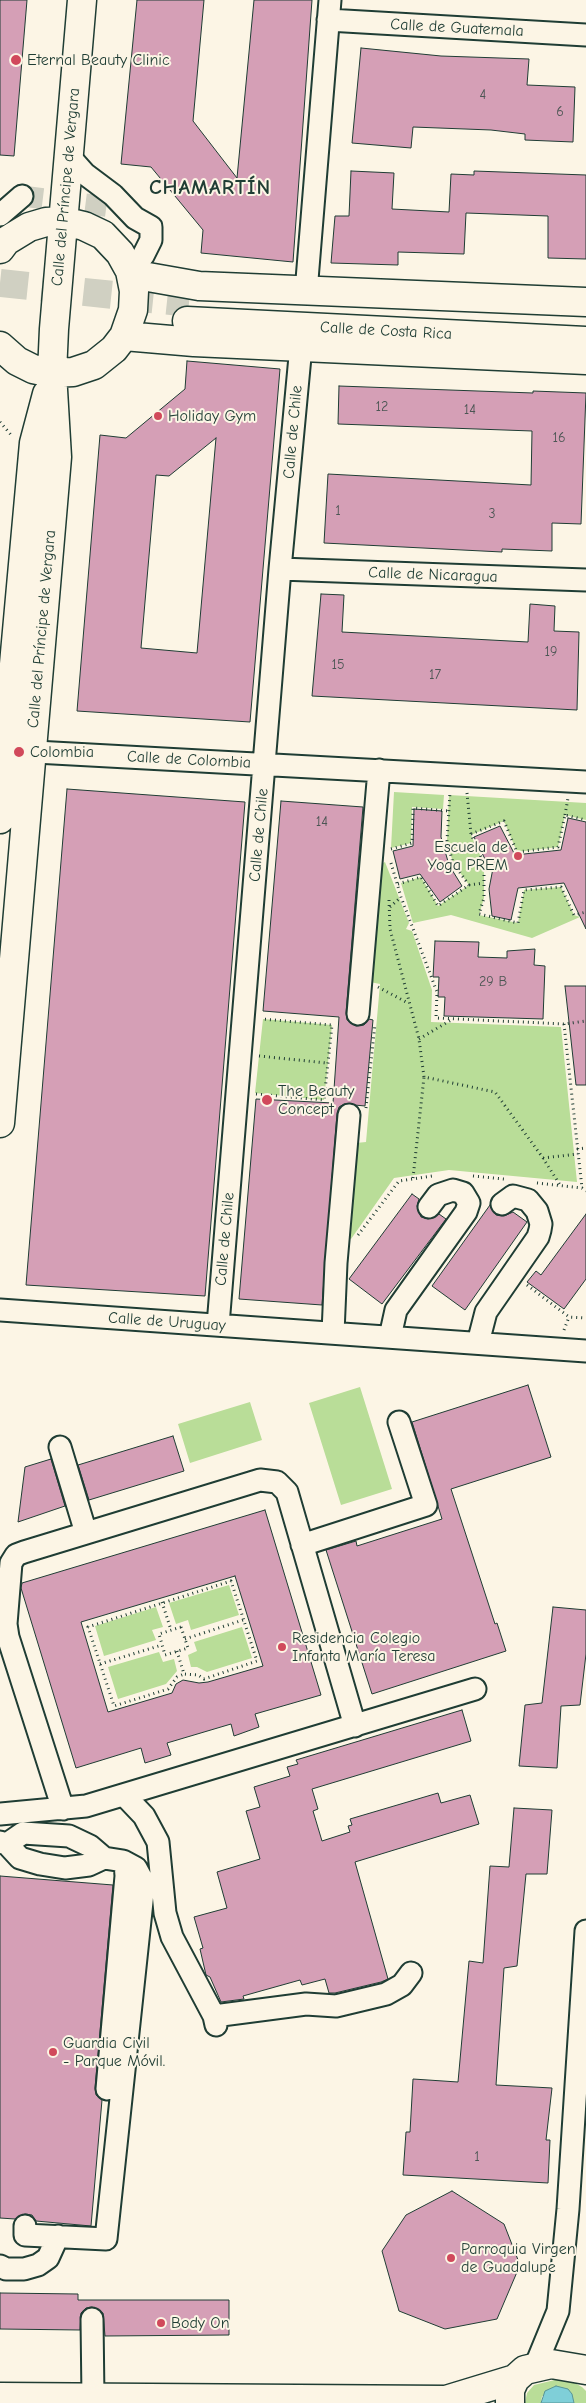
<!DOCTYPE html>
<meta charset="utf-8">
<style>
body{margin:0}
canvas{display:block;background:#fcf5e5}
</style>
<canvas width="586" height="2403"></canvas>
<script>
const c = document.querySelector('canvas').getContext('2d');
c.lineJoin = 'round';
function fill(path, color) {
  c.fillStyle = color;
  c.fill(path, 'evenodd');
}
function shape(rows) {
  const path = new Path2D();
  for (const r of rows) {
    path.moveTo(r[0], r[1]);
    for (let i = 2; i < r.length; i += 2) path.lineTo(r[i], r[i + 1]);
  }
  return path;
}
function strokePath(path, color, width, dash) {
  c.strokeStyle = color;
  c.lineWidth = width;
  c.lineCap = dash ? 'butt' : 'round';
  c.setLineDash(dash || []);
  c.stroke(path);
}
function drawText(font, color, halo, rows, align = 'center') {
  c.font = font + ' "Comic Neue",sans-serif';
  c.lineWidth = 4;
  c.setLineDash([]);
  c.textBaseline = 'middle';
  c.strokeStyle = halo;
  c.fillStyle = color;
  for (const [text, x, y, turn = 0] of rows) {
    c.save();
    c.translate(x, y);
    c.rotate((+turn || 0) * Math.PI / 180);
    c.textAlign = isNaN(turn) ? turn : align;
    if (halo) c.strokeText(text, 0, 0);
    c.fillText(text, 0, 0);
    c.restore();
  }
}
fill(shape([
 [394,792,444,795,443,809,412,807,411,843,391,848],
 [449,795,586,803,586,820,565,815,558,847,517,852,504,821,471,835,484,864,484,898,479,915,518,923,524,890,561,887,574,915,580,917,532,938,451,915,413,923,401,883,421,877,438,906,469,885,453,863,447,841],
 [385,862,409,923,406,929,412,931,432,990,431,1022,561,1027,577,1182,449,1170,394,1178,351,1239,347,1237,356,1143,366,1142,380,984,370,982,381,864],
 [263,1019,332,1025,324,1100,255,1093],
 [360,1387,392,1489,341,1505,309,1403],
 [250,1402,262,1440,190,1463,178,1424],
 [229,1585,239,1615,191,1630,188,1620,176,1624,169,1603],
 [156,1607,163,1627,152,1630,156,1640,104,1656,95,1626],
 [242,1627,252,1658,207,1672,197,1667,191,1667,188,1655,197,1651,194,1642],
 [159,1652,163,1662,174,1659,177,1671,166,1684,118,1699,108,1667],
 [559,2379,571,2381,582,2387,586,2391,586,2403,574,2403,574,2400,542,2396,541,2403,525,2403,527,2393,534,2385]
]), '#b9dd98');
const water = shape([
 [556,2386,568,2389,572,2394,574,2403,541,2403,545,2391,556,2386]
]);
fill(water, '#7fcfd8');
strokePath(water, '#599596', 1);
const building = shape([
 [0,0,27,0,14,156,0,155,0,0],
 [137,0,204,0,193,121,237,178,254,0,312,0,293,262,201,253,203,230,151,167,121,164,137,0],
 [361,48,441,56,529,59,527,85,575,87,573,142,525,140,525,134,491,130,413,127,411,148,352,143,361,48],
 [351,171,394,173,392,209,449,212,451,174,474,175,474,171,586,175,586,259,548,258,548,216,466,213,464,254,398,252,398,265,331,263,335,216,349,216,351,171],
 [187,361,280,369,250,722,77,711,100,435,126,438,185,389,187,361],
 [216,438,197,653,141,648,156,475,169,476,216,438],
 [339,386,533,393,533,391,586,393,581,524,552,523,552,551,502,549,502,552,324,543,328,474,531,485,532,431,338,424,339,386],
 [321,594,344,595,342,632,528,642,530,604,555,606,554,631,579,632,577,710,312,696,321,594],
 [67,789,245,802,205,1296,26,1285,67,789],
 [281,801,363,807,346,1013,347,1020,356,1026,364,1025,369,1019,373,1020,365,1106,344,1104,339,1107,337,1114,322,1305,239,1299,256,1099,333,1103,335,1075,339,1017,263,1011,281,801],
 [414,809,442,811,441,837,449,865,462,886,440,902,420,874,400,879,393,851,413,846,414,809],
 [568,818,586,822,586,929,564,883,518,888,511,920,492,916,489,889,494,863,489,867,474,837,500,826,515,855,561,850,568,818],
 [435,941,479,942,478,957,507,958,507,951,535,949,534,965,545,966,543,1019,444,1016,445,997,438,997,439,977,433,977,435,941],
 [565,986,586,986,586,1085,576,1085,565,986],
 [412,1194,419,1199,417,1206,421,1217,428,1219,439,1214,446,1219,382,1304,349,1279,412,1194],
 [490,1205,496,1215,504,1216,513,1212,527,1222,465,1310,432,1286,490,1205],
 [586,1214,586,1279,564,1309,527,1282,536,1271,541,1275,586,1214],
 [528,1385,551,1457,451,1489,495,1624,497,1623,506,1651,372,1694,326,1550,356,1541,357,1546,442,1519,412,1422,528,1385],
 [173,1436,184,1471,89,1500,78,1465,173,1436],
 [51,1459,65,1506,18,1522,25,1467,51,1459],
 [265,1510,321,1695,255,1714,259,1727,234,1736,231,1724,167,1743,171,1755,145,1763,141,1748,76,1768,21,1588,22,1583,265,1510],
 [235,1576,263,1666,208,1682,199,1683,183,1680,176,1684,172,1693,108,1712,81,1622,235,1576],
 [553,1607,586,1610,586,1654,580,1705,561,1706,557,1768,519,1766,525,1705,542,1703,553,1607],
 [462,1710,471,1741,312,1789,318,1809,313,1811,322,1841,350,1832,348,1826,352,1825,350,1819,438,1793,441,1803,470,1795,479,1824,355,1862,388,1979,381,1982,335,1993,329,1993,325,1979,302,1985,300,1980,243,1996,244,1999,221,2002,210,1977,206,1975,200,1949,203,1948,194,1917,227,1908,217,1872,260,1859,246,1811,260,1807,254,1787,290,1776,287,1767,298,1764,296,1760,462,1710],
 [514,1808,552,1810,547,1874,526,1874,517,1966,504,1968,496,2085,552,2088,546,2140,550,2140,548,2183,403,2175,406,2132,410,2132,413,2079,458,2082,469,1961,483,1963,490,1866,509,1867,514,1808],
 [0,1876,113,1885,95,2088,96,2095,102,2100,91,2226,36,2221,32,2215,25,2214,15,2219,0,2218,0,1876],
 [452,2191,504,2224,520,2265,497,2319,445,2329,399,2311,382,2251,406,2215,452,2191],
 [0,2293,78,2294,78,2300,229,2300,229,2335,105,2336,103,2313,92,2307,86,2308,81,2313,80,2330,0,2329,0,2293]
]);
fill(building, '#d59fb6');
strokePath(building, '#1f3d34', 1);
strokePath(shape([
 [22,196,111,207]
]), '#d0d0c2', 21, [21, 11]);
strokePath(shape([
 [0,283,189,303]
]), '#d0d0c2', 28, [28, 14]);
const minor = shape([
 [328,20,586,35],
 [69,156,85,174,113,195,135,218,151,227,151,240,143,256],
 [0,215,22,196],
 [306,292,330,0],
 [280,569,586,580],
 [17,751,586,782],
 [358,1014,379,770],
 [0,1310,586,1351],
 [218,1325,280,569,301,346],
 [333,1333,336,1263,349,1115],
 [390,1337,396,1310,466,1212,469,1203,463,1193,453,1190,438,1195,429,1207],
 [478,1343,486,1312,538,1237,540,1230,541,1224,537,1211,528,1200,513,1196,502,1204],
 [60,1447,86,1533],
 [302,1545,426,1505,399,1422],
 [124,1795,144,1816,158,1842,165,1913,172,1937,214,2016,216,2025],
 [63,1809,8,1637,6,1624,11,1563,16,1555,24,1552,260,1480,277,1482,287,1492,355,1726],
 [0,1814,86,1806,475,1689],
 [0,1842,7,1844,20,1858,40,1864,65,1868,89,1865,104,1858],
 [7,1844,23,1833,69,1836,90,1846,104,1858,123,1861,136,1868,144,1883,106,2239,25,2235,25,2226],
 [214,2016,306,2004,336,2006,386,1994,402,1985,411,1973],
 [107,2089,126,1876,125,1862],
 [0,2266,6,2269,24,2269,38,2265,48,2258,58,2236],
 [92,2319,93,2398],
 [535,2367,558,2311,568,2209,586,1931]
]);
const major = shape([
 [0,249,6,241,29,227,46,222,63,221,84,226,103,235,120,253,130,271,134,291,133,310,124,336,114,349,94,365,73,372,52,373,33,369,17,361,0,346],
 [131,274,199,286,586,302],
 [187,321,586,341],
 [124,336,194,342,586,360],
 [0,819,34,443,47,394],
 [0,1123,57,457,52,373,54,329,82,0],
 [0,2397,446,2400,457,2403],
 [446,2400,515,2379],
 [510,2403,510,2390,515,2379,525,2370,551,2364,586,2370]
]);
strokePath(minor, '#1f3d34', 25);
strokePath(major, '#1f3d34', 31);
strokePath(shape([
 [0,422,12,436],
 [467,793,471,834,484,864,484,898,479,914,518,923,524,890,561,887,574,915,586,912],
 [565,815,568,798],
 [471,834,504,821,517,852,558,847,565,815,586,820],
 [391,849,412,843,413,808,449,811],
 [391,863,401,897,437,992,436,1018,564,1024,586,1021],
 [398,884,421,877,438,906,469,885,453,863,447,841,450,792],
 [469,885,484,883],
 [389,900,390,929,419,1039,424,1077,495,1092,543,1158,560,1185],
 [390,907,401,897],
 [378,987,408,1003],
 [564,1024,582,1188],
 [419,1039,451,1020],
 [259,1056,327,1063],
 [256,1094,324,1100,332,1025,262,1019],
 [366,1108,375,1024],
 [577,1149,586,1148],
 [543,1158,578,1154],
 [473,1176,504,1179],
 [413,1178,424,1077],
 [537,1183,582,1188,586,1191],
 [358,1235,399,1181,432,1176],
 [527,1285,569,1317,586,1318],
 [564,1330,569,1317],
 [162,1602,171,1630],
 [181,1627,188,1648,165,1655,159,1634,181,1627],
 [185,1639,243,1620],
 [177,1651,184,1674,198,1675,204,1679,257,1661,231,1581,88,1627,114,1706,168,1689,177,1677,184,1674],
 [100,1664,162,1645]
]), '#1f3d34', 3, [1, 4]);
strokePath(minor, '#fcf5e5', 21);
strokePath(major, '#fcf5e5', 28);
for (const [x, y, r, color] of [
 [16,60,6,"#d1495b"],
 [158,416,5,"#d1495b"],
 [19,752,6,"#d1495b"],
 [518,856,5,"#d1495b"],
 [267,1100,6,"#d1495b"],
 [282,1647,5,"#d1495b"],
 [53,2052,5,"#d1495b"],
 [451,2258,5,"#d1495b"],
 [161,2323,5,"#d1495b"]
]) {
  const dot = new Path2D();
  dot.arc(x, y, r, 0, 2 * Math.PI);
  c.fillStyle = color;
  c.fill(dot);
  strokePath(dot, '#fcf5e5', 2);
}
drawText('14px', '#4c5654', null, [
 ["4",483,95],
 ["6",560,112],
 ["12",382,407],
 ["14",470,410],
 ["16",559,438],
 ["1",338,511],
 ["3",492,514],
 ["19",551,652],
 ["15",338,665],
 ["17",435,675],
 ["14",322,822],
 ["29 B",493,982],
 ["1",477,2157]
]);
drawText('16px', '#1f3d34', '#fcf5e5', [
 ["Calle de Guatemala",457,28,3],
 ["Calle del Príncipe de Vergara",66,187,-85],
 ["Calle de Costa Rica",386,331,3],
 ["Calle de Chile",293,432,-85],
 ["Calle de Nicaragua",433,575,2],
 ["Calle del Príncipe de Vergara",42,629,-85],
 ["Calle de Colombia",189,760,3],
 ["Calle de Chile",259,835,-85],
 ["Calle de Chile",225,1239,-85],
 ["Calle de Uruguay",167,1322,4]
]);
drawText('16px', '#1f3d34', '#fcf5e5', [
 ["Eternal Beauty Clinic",27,60],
 ["Holiday Gym",168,416],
 ["Colombia",30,752],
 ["Escuela de",508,847,"right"],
 ["Yoga PREM",508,865,"right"],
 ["The Beauty",278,1091],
 ["Concept",278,1109],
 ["Residencia Colegio",292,1638],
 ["Infanta María Teresa",292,1656],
 ["Guardia Civil",63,2043],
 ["- Parque Móvil.",63,2061],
 ["Parroquia Virgen",461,2249],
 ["de Guadalupe",461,2267],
 ["Body On",171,2323]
], 'left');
c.letterSpacing = '1px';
drawText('bold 21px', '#1f3d34', '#fcf5e5', [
 ["CHAMARTÍN",210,188]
]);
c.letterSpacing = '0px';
</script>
